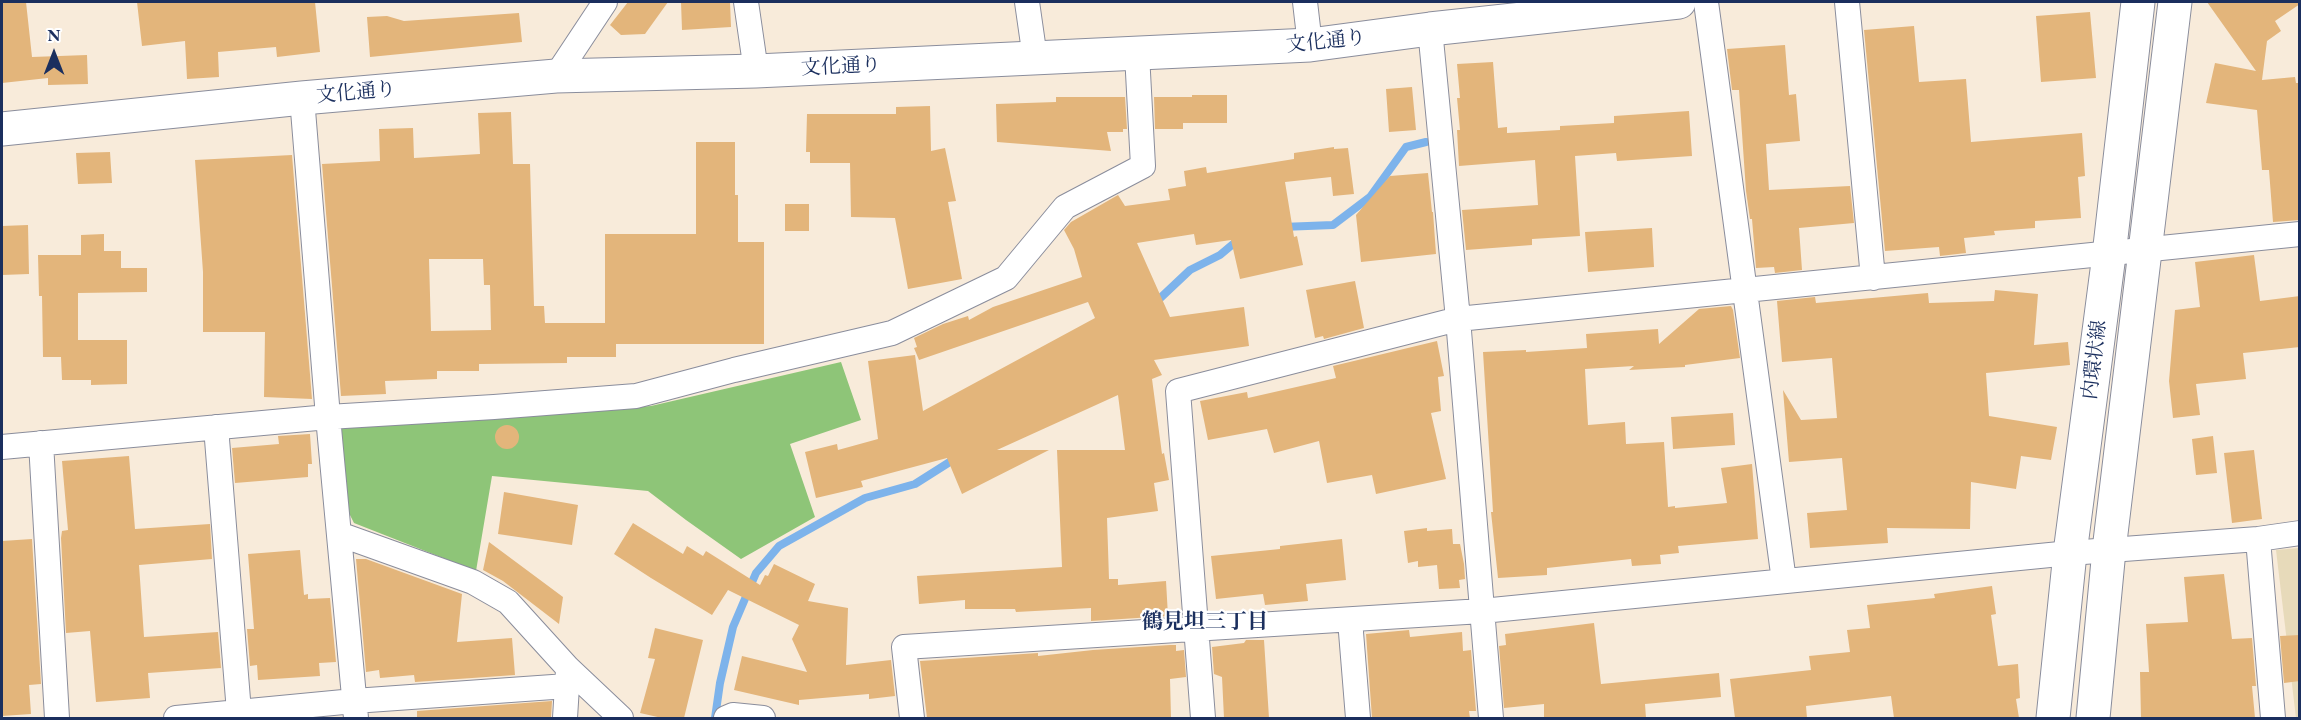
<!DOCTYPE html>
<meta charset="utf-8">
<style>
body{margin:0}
#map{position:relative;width:2301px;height:720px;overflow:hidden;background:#f8ebda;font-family:"EB Garamond",serif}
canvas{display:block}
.frame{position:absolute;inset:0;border:3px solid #1b2f5e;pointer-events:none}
.north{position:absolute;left:24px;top:24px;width:60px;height:60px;-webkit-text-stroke:4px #fff;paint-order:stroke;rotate:0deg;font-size:16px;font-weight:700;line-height:24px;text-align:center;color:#1b2f5e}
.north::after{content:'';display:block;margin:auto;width:21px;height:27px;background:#1b2f5e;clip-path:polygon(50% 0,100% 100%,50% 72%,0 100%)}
</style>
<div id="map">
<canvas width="2301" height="720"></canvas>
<div class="frame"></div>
<div class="north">N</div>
</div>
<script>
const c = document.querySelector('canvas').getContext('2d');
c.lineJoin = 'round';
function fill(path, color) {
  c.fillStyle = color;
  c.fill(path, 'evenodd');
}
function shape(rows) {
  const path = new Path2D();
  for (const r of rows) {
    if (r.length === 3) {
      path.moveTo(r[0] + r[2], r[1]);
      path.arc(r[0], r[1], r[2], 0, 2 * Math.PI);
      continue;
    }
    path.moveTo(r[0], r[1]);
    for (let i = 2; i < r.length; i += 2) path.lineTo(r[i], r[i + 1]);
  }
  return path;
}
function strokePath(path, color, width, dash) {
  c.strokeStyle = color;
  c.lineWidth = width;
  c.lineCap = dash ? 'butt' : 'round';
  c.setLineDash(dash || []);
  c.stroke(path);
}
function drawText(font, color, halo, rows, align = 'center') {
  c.font = font + ' "EB Garamond","Noto Serif JP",serif';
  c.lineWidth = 4.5;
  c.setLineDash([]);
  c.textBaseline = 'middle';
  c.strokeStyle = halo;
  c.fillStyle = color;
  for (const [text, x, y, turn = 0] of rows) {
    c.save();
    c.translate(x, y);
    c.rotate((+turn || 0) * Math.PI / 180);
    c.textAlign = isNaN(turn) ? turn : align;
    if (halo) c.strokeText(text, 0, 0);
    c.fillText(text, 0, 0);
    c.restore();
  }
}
fill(shape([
 [2299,548,2299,718,2296,718,2276,550]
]), '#e7daba');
fill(shape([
 [841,362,861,420,790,444,815,517,741,559,686,520,648,491,492,476,476,571,354,523,347,509,339,428,651,406]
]), '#8ec578');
strokePath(shape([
 [1282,227,1333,225,1370,197,1406,147,1426,142],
 [1155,303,1190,270,1220,255,1239,239],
 [715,718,720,683,733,627,756,573,779,546,865,498,915,484,956,458]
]), '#7db3eb', 8);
fill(shape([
 [2,2,26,2,32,57,87,55,88,84,48,85,48,78,2,83],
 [137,2,315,2,320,52,277,57,276,47,218,52,219,77,187,79,185,41,142,46],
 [628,2,668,2,645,34,621,35,610,25],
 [681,2,730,2,731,27,682,30],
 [2207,2,2300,2,2300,4,2275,21,2281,31,2267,41,2262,80,2295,77,2296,83,2300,83,2300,220,2273,222,2269,170,2262,170,2257,110,2206,103,2215,63,2256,71],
 [2090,12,2096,78,2041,82,2036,16],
 [519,13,522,42,370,57,367,17,387,16,404,21],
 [1914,26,1919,82,1966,79,1971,142,2082,133,2085,176,2078,177,2081,218,2035,221,2035,228,1994,231,1995,235,1964,238,1966,253,1940,256,1939,247,1885,251,1864,30],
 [1785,45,1789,95,1796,94,1800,141,1766,144,1769,190,1850,186,1854,223,1799,228,1802,270,1775,273,1774,267,1756,268,1752,219,1750,219,1746,191,1739,90,1732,90,1727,49],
 [1493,62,1498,128,1507,127,1507,133,1560,130,1560,126,1614,123,1614,116,1689,111,1692,156,1617,161,1616,153,1575,156,1580,236,1532,239,1532,245,1466,250,1462,210,1538,205,1535,160,1459,166,1457,130,1460,130,1457,98,1460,98,1457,64],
 [1412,87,1416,130,1389,132,1386,89],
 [1192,95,1227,95,1227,123,1183,123,1183,129,1155,129,1154,97,1192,97],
 [1056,97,1125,97,1127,129,1123,129,1123,132,1107,132,1111,151,997,142,996,104,1056,102],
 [930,106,931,151,945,148,956,201,948,202,962,279,908,289,895,218,851,217,850,163,810,163,810,152,806,152,807,114,896,114,896,107],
 [511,112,513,164,530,164,534,306,544,306,545,323,605,323,605,234,696,234,696,142,735,142,735,195,738,195,738,242,764,242,764,344,616,344,616,357,567,357,567,363,479,364,479,371,437,371,437,379,385,381,386,394,341,396,322,164,380,161,379,129,413,128,414,158,480,154,478,113],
 [429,259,483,259,484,285,490,285,491,330,431,331],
 [1334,147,1334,149,1348,148,1354,194,1333,196,1331,177,1285,182,1294,237,1297,236,1303,265,1240,279,1231,240,1196,245,1194,234,1137,243,1170,317,1244,307,1249,346,1154,360,1162,375,1152,379,1162,454,1164,453,1169,480,1154,483,1158,511,1107,518,1109,579,1118,579,1118,585,1166,581,1168,616,1091,621,1091,608,1016,612,1015,609,965,609,965,600,919,604,917,576,1062,567,1057,450,1125,450,1118,395,997,450,1049,450,962,494,947,458,861,481,863,487,816,498,805,452,837,444,838,450,878,439,868,361,915,355,923,411,1095,318,1088,302,919,360,914,348,917,347,914,338,943,324,968,316,969,320,993,307,1082,277,1074,249,1064,230,1071,222,1118,195,1125,206,1170,200,1168,189,1186,186,1184,171,1206,167,1207,173,1294,159,1294,153],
 [110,152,112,183,78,184,76,153],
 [292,155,312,399,264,397,265,332,203,332,203,272,195,160],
 [1428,173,1432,212,1433,212,1436,254,1361,262,1356,215,1390,176],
 [785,204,809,204,809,231,785,231],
 [28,225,29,274,2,275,2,226],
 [1652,228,1654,267,1588,272,1585,232],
 [104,234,104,251,121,251,121,268,147,268,147,292,78,293,78,340,127,340,127,384,91,385,91,380,62,380,61,357,43,357,42,296,39,296,38,255,81,255,81,235],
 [2254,255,2260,301,2300,296,2300,347,2243,353,2246,379,2196,384,2200,415,2173,418,2169,381,2175,310,2200,307,2195,262],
 [1355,281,1364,328,1324,339,1323,336,1315,338,1306,290],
 [1995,290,2038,294,2034,345,2068,342,2070,365,1986,373,1989,416,2057,427,2051,460,2021,456,2016,489,1971,482,1970,529,1887,528,1888,543,1810,548,1807,513,1847,510,1842,458,1789,462,1783,390,1801,420,1837,418,1832,358,1782,362,1777,301,1815,297,1816,303,1928,293,1929,303,1994,301],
 [1731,306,1733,310,1740,358,1685,365,1685,367,1629,370,1634,366,1585,369,1588,425,1625,422,1626,444,1664,442,1668,507,1675,506,1675,508,1727,503,1721,468,1752,464,1758,539,1678,546,1679,553,1660,555,1661,564,1632,566,1631,559,1547,568,1547,575,1498,578,1491,512,1493,512,1483,352,1526,350,1526,352,1587,348,1586,334,1658,329,1659,344,1699,309],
 [1437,341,1444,376,1438,377,1441,411,1431,413,1446,479,1376,494,1372,475,1327,483,1319,441,1274,453,1267,429,1208,440,1200,401,1247,392,1248,398,1336,378,1333,366],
 [1733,413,1735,445,1673,449,1671,417],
 [507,437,12],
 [310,434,312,464,308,464,308,477,235,483,232,448,279,444,278,436],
 [2213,436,2217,473,2196,475,2192,439],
 [2254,450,2262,519,2232,523,2224,453],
 [129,456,135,529,210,524,212,559,139,565,144,637,218,632,221,668,148,673,150,698,96,702,90,631,66,633,61,538,62,531,68,530,62,461],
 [504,492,578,505,572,545,498,534],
 [633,523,683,554,687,546,703,556,706,551,760,585,765,575,768,576,774,564,815,584,808,601,848,608,846,665,891,660,895,696,869,699,869,694,799,700,799,705,734,690,742,656,807,672,792,639,799,625,728,590,712,615,651,578,614,554],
 [1427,528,1427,531,1452,529,1453,544,1460,544,1464,564,1465,579,1459,580,1460,588,1439,589,1437,565,1418,567,1418,561,1408,563,1404,531],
 [32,539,41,684,29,685,31,714,2,716,2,541],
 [1342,539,1346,580,1306,584,1308,601,1265,605,1263,594,1216,599,1211,556,1280,549,1280,546],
 [489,542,563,597,559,624,503,581,483,570],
 [300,550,304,595,308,594,308,599,330,598,336,662,319,663,320,676,258,680,257,665,250,666,247,629,254,629,248,554],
 [356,559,366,559,462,594,457,642,512,638,515,675,415,682,414,675,380,678,379,670,366,672],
 [2224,574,2232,639,2252,638,2256,686,2252,686,2255,718,2141,718,2140,672,2149,672,2146,624,2188,622,2184,577],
 [1992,586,1996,614,1991,615,1998,666,2018,664,2020,698,2016,699,2019,718,1894,718,1891,696,1806,706,1807,718,1735,718,1730,679,1811,670,1809,656,1850,652,1847,630,1870,628,1867,605,1935,598,1934,594],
 [1594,623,1601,684,1719,673,1721,697,1645,704,1646,718,1544,718,1544,704,1504,708,1499,646,1506,645,1505,634],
 [655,628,703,640,684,718,662,718,640,713,655,659,648,658],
 [1409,630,1410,637,1462,632,1463,651,1471,650,1476,711,1469,711,1470,718,1372,718,1366,634],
 [2300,635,2300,681,2284,683,2280,636],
 [1246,640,1264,640,1269,718,1224,718,1222,677,1214,674,1212,647,1244,643],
 [1170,645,1176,645,1176,651,1184,650,1186,677,1170,679,1171,718,927,718,920,661,1038,653,1038,656,1093,650],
 [552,701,551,718,417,718,417,711]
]), '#e3b57b');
const street = shape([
 [746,2,756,71],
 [1027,2,1035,58],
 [1305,2,1310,45],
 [1706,2,1784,581],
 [1847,2,1873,278],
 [1430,29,1458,319,1491,718],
 [556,76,605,2],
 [302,98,328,417,356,718],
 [216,427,239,712],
 [41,443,57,718],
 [2,447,328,417,494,407,636,396,734,370,892,333,1006,278,1065,207,1143,166,1137,54],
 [339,534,473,582,508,602,568,668,621,718],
 [2258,539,2273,718],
 [1350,620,1358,718],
 [176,718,354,701,567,686],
 [565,718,568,670],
 [726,718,733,715,763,718],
 [912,718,904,647,1482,611,2070,553,2258,539,2300,533],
 [1203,718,1178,391,1458,319,2300,234]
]);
const secondary = shape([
 [2,129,302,98,556,76,756,71,1310,45,1430,29,1679,2],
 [2053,718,2070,553,2109,255,2138,2],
 [2093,718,2109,550,2175,2]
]);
strokePath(street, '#8a8d9c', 26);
strokePath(secondary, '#8a8d9c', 35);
strokePath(street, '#fff', 24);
strokePath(secondary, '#fff', 33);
drawText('20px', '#1b2f5e', '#fff', [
 ["文化通り",1326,42,-6],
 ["文化通り",841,67,-3],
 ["文化通り",356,93,-5],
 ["内環状線",2095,360,-83]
]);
drawText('bold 21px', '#1b2f5e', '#fff', [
 ["鶴見坦三丁目",1205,622]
]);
</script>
